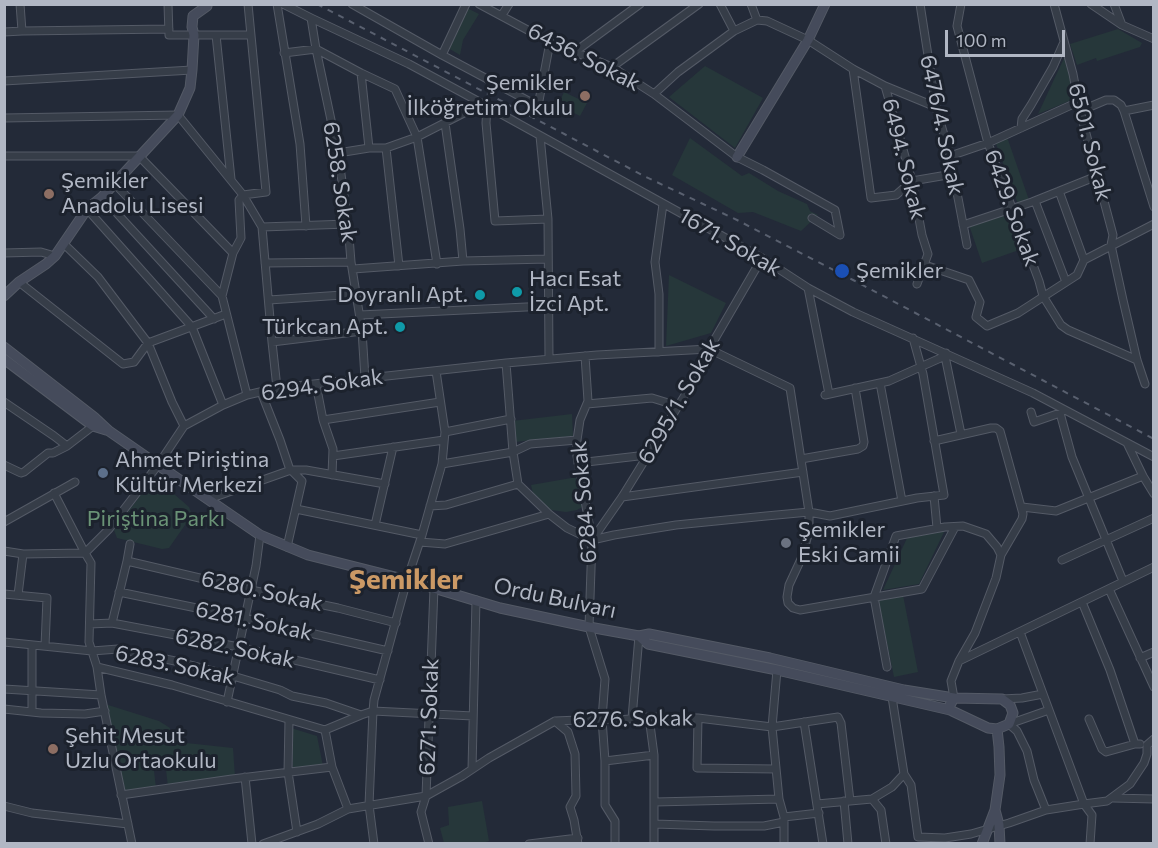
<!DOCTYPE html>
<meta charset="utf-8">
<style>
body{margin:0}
#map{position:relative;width:1158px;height:848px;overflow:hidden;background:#232a38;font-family:Commissioner,sans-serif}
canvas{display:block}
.frame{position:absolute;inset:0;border:6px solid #b1b7c4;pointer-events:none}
.scale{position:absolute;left:945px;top:30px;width:120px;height:27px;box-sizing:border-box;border:3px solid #b1b7c4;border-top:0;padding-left:8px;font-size:18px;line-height:21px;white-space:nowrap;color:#b1b7c4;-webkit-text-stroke:4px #1c222d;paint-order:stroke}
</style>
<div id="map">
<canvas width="1158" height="848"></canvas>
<div class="frame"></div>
<div class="scale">100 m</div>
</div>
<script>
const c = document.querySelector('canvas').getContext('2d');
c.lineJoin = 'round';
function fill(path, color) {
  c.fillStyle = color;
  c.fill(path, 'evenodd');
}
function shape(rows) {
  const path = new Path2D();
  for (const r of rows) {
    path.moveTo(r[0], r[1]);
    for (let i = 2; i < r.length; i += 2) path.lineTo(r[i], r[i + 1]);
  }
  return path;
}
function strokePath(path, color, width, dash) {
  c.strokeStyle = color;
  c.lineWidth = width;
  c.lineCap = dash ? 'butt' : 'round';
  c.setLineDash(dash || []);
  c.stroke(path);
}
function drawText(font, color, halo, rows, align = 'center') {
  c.font = font + ' Commissioner,sans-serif';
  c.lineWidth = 6;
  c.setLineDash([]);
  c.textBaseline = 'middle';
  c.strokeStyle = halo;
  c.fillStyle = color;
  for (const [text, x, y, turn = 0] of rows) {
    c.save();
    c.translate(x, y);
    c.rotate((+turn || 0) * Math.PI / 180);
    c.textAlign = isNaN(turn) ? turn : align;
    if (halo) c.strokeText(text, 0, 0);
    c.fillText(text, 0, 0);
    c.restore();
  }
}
fill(shape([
 [467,8,479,14,463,40,460,55,448,48],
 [1118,29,1142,43,1140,47,1097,61,1096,58,1077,65,1070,44],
 [1065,56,1074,99,1038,114],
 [705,66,763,98,735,148,669,97],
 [564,92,587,103,580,116,558,105],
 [1007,137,1029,200,1018,204,995,141],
 [690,138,742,176,749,173,778,191,807,204,810,211,818,215,801,231,753,212,738,213,672,175],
 [1009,211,1022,249,982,263,969,225],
 [669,275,726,303,711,333,666,346],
 [572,414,573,436,515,442,512,421],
 [577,477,582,507,577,510,566,512,551,510,543,504,533,494,531,485],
 [159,481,189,507,192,515,169,548,162,549,117,538,114,530,150,483],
 [945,530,919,584,883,590,908,536],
 [903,595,918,672,894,677,878,599],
 [105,704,159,721,170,728,168,741,233,748,235,777,168,787,165,761,153,762,156,788,123,792],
 [291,728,317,736,323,766,293,769],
 [482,801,489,841,480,844,444,843,440,828,449,825,448,807]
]), '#26373a');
const street = shape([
 [20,4,22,31],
 [168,4,169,35,250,35],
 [277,4,300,144,306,226],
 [283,4,311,18,316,49,338,153,348,224,351,262,362,331,365,378],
 [352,4,442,55,538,106,550,42],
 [479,4,550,42,612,67,654,94,678,72,734,31,757,20,767,21,808,40,853,69,885,86,912,181,922,235,928,254,917,284],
 [720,4,734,31],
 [751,4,757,20],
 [920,4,936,107,950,156,967,245],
 [961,4,957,26,988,143,1039,281,1043,296,1061,325,1068,330,1137,360],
 [1054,4,1073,74,1080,111,1113,235,1111,245,1123,300,1137,360,1145,384],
 [1091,4,1122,25,1154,39],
 [1114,4,1122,25],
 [502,15,509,4],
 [311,18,409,64,474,99,762,258,808,288,853,312,1033,393,1154,457],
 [4,32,22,31,169,29],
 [216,35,231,179],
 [576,51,640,4],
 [284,53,316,49,361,73,395,89,417,137,437,264],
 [442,55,466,4],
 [612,67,699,4],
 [853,69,871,198,896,195,912,181,953,174],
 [361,73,369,148],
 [4,81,192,70],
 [885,86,936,107],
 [654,94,737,157,763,170,835,210,840,235,812,218],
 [1080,111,1106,100,1114,100,1121,105,1124,111,1154,105],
 [1124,111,1154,207],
 [4,118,178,115,243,195,262,227,272,342,277,388],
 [445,123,460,229,463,261],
 [1021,128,1022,119,1031,105,1053,67,1064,42],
 [540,136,548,219,549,359],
 [386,148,399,266],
 [338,153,369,148,386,148,417,137,468,111,487,107,486,123,495,221,548,219],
 [4,156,139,156,233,253],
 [950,156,988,143,1078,102],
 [114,183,222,296,247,395],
 [1059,191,1084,260],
 [243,195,266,192,248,4],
 [102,197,214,319],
 [1035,201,1066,282],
 [87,209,192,327,223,405],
 [963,225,1032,202,1097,176],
 [262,227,348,224],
 [64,244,98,277,148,343,172,402,184,426],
 [4,253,41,252,55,256],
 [265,263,351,262],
 [925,265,969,280,980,302,976,317,987,326,1018,313,1077,275,1084,260,1154,224],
 [353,269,463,261,548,259],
 [19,282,123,364,134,362,148,343,226,314],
 [808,288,829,394],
 [222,296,233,253,241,238,239,200,243,195],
 [269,300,357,294],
 [360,315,547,306],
 [272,342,362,331],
 [659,352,659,294,655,262,663,204],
 [585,356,588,401,580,420,577,440,577,456,592,540,589,627,605,679,602,719,605,761,605,805,615,821,615,844],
 [945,356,961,434],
 [506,363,513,452,518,484,549,514,567,528,592,540],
 [880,383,902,501],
 [316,384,323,420,333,449,332,475],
 [261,392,280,440,290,470],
 [825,395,889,381,945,356,946,353],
 [4,402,54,436,67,446,93,426],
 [587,404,652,398,678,406],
 [1031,412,1034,422,1060,413,1072,457,1123,581],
 [323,420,440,402],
 [445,432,511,419],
 [934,441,991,428,996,428,1000,431,1023,514,1022,519,1001,555],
 [1127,443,1143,476,1154,494],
 [333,456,444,440],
 [801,459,858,449,863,446,864,442,855,388],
 [578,463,647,455],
 [442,464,513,452,530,444,577,440],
 [4,465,21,473,24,472,48,453,53,453,67,446],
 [934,496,937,528],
 [622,497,803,472],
 [209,499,291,470,306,470,385,484],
 [430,506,446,505,518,484],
 [1022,507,1056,511,1143,476],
 [296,509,422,535],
 [4,522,75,482],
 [375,525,393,447],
 [592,540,614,535,676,525,766,516,809,512,830,516,917,498,944,495,923,374,913,338],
 [592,540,622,497,685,395,709,349,762,258],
 [420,542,445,544,549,514],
 [287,547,302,481,291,470],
 [4,551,23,554,85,553,54,493],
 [1062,560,1154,518],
 [127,561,251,590,338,608,396,623],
 [1109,589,1154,687],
 [119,592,245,618,388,651],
 [4,594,47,598,45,646],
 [18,595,23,554],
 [1082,602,1110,670,1135,744],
 [112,623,127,561,130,544],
 [90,624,112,623,239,647,380,680],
 [4,642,92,651,118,649,175,661,233,676,280,690,292,696,326,703,361,715],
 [1140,658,1154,652],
 [959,661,1154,567],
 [97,667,172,685,325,730],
 [887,667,874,597,896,536,945,527,963,526,986,534,997,547,1001,555,996,578,975,633,959,661,951,681,954,698],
 [777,670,772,727,779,799,784,817,784,844],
 [4,689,101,695],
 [892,697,904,774,911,785,918,837,945,838,971,834,1009,823,1046,810,1084,804,1020,632],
 [1002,699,1022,698,1043,694],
 [227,702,256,566,260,535],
 [4,709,41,713,85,714,105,711],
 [32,712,32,645],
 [649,717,654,755,654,844],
 [632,718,639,636],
 [698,718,697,768,776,769],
 [1089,719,1102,749,1106,752,1135,744,1140,744],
 [289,720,288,772,297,832],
 [555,721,568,732,575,754,576,796,570,807,574,820,578,844],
 [804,722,823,844],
 [605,761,654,755],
 [472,769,476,600],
 [245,777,252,844],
 [121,795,232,779,332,767],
 [1113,798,1154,799],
 [872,799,892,787,904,774],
 [844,801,848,844],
 [655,802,779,799],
 [817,804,872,799,881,810,886,844],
 [4,806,32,813,128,824],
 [348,809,332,767,325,730,361,715,373,711,374,700,407,580,422,535,442,464,445,432,436,371],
 [1046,810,1034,780,1027,751,1017,731,1009,724,1049,710],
 [784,817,819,813],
 [655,824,714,826,764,826,784,822],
 [132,844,101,695,97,667,89,642,91,563,85,553,109,529,158,465,184,426,223,405,247,395,277,388,506,363,597,355,709,349,790,388,809,512,809,531,802,557,789,585,787,597,788,603,793,608,800,610,922,589,955,527],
 [263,844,318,824,348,809,426,796,462,776,489,758,555,721,602,719,619,720,649,717,698,718,772,727,838,717,841,723,850,801],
 [374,844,369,805,373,711,473,716],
 [429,844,421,812,426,796,434,588],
 [529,844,578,838],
 [1090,844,1092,815,1084,804,1107,801,1130,784,1144,763,1147,754,1147,745,1154,739]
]);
const secondary = shape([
 [737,157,808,40,825,4],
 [4,296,19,282,46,264,55,256,87,209,102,197,178,115,190,88,192,70,194,35,192,27,193,16,207,6],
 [4,347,94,417,109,431,158,465,260,535,308,555,407,580,500,608,589,627,639,636,649,634,770,658,904,690,954,698],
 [4,359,93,426,106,430],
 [639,636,648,644,777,670,950,710,988,728,997,729,1009,724,1013,713,1010,705,1002,699,954,698,950,705,950,710],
 [995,810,999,825,1000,844],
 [982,844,995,810,1000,775,999,747,997,729]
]);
strokePath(street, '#545a66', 9);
strokePath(secondary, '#545a66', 11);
strokePath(street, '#363d48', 7);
strokePath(secondary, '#454b5b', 9);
strokePath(shape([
 [317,4,646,177,737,220,853,280,1154,439]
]), '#59606f', 2, [6, 6]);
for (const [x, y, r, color] of [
 [585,96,6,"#8d6e63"],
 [49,194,6,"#8d6e63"],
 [842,271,8,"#1a4fb4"],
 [517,292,6,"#0f9aa8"],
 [480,295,6,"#0f9aa8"],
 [400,327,6,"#0f9aa8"],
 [103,473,6,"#5c6f8a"],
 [786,543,6,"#6b7280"],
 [53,749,6,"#8d6e63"]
]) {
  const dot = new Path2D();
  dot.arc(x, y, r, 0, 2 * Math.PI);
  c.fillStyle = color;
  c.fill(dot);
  strokePath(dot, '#1c222d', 2);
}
drawText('22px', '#b1b7c4', '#1c222d', [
 ["6436. Sokak",584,57,27],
 ["6476/4. Sokak",942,125,78],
 ["6501. Sokak",1090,142,76],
 ["6494. Sokak",904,159,76],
 ["6258. Sokak",340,182,81],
 ["6429. Sokak",1012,208,70],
 ["1671. Sokak",730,242,30],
 ["6294. Sokak",322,385,-8],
 ["6295/1. Sokak",679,401,-60],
 ["6284. Sokak",584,502,-95],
 ["6280. Sokak",262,591,12],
 ["Ordu Bulvarı",555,598,12],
 ["6281. Sokak",254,621,12],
 ["6282. Sokak",235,648,12],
 ["6283. Sokak",175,665,12],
 ["6271. Sokak",429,717,-88],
 ["6276. Sokak",633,719,-1]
]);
drawText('22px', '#b1b7c4', '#1c222d', [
 ["Şemikler",573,83,"right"],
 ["İlköğretim Okulu",573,108,"right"],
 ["Şemikler",61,181],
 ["Anadolu Lisesi",61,206],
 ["Şemikler",856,271],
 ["Hacı Esat",529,279],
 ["İzci Apt.",529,304],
 ["Doyranlı Apt.",468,295,"right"],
 ["Türkcan Apt.",388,327,"right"],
 ["Ahmet Piriştina",115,460],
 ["Kültür Merkezi",115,485],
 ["Şemikler",798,530],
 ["Eski Camii",798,555],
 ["Şehit Mesut",65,736],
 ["Uzlu Ortaokulu",65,761]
], 'left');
drawText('22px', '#6a9376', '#1c222d', [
 ["Piriştina Parkı",156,519]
]);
drawText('bold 28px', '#cb9965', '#1c222d', [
 ["Şemikler",406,580]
]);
</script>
